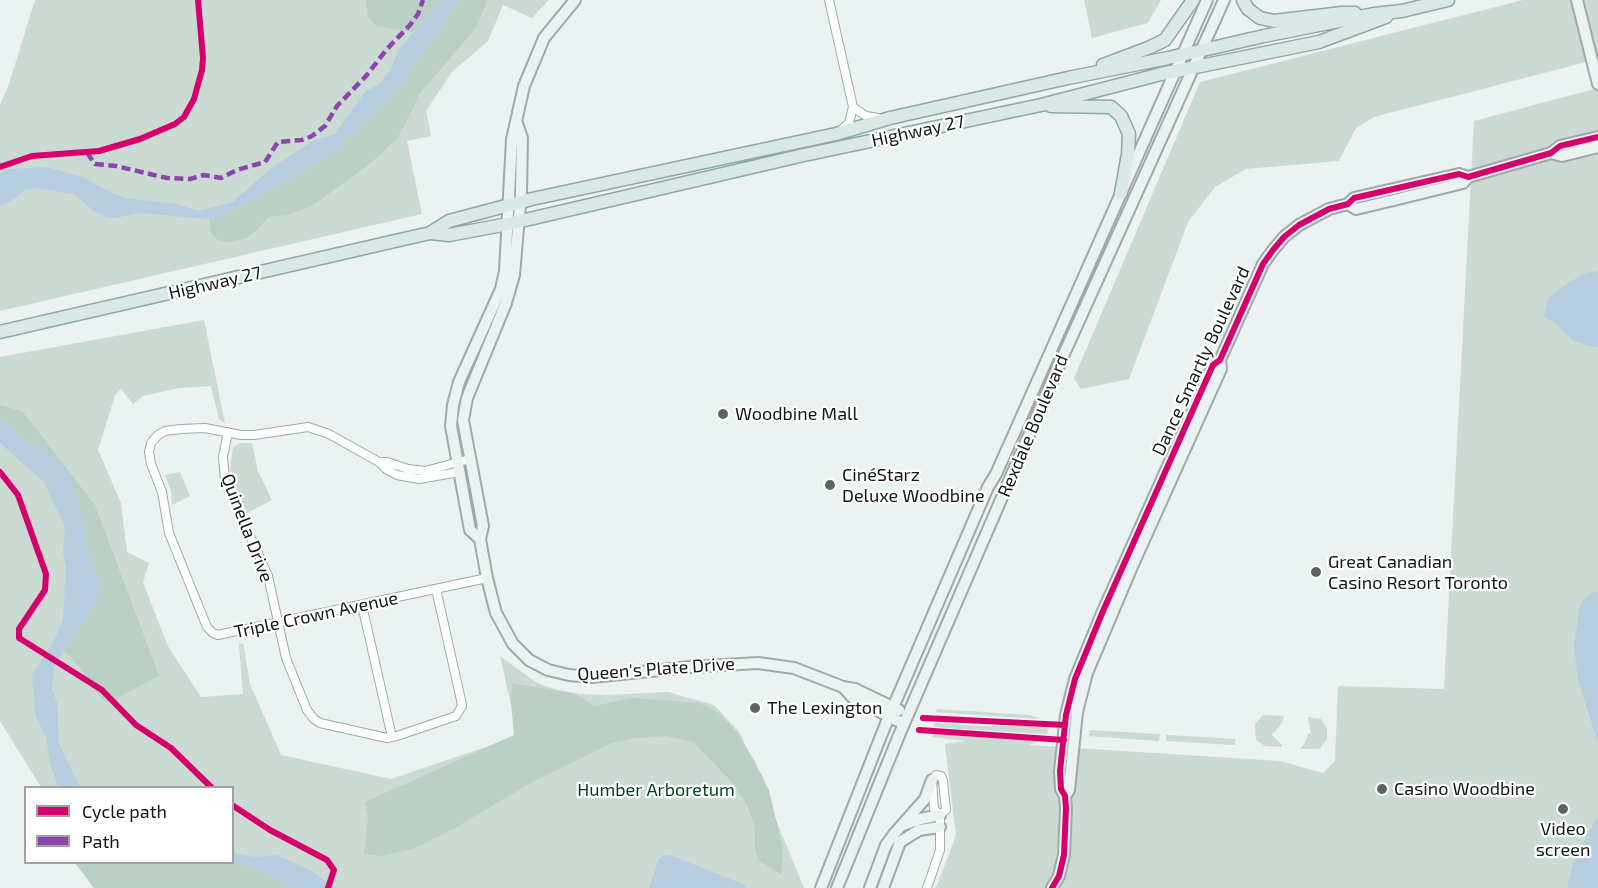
<!DOCTYPE html>
<meta charset="utf-8">
<style>
body{margin:0}
#map{position:relative;width:1598px;height:888px;overflow:hidden;background:#eaf2f2;font-family:"Exo 2",sans-serif}
canvas{display:block}
.legend{position:absolute;left:24px;top:786px;width:210px;height:78px;box-sizing:border-box;background:#fff;border:2px solid #a0a2a2;margin:0;padding:8px 10px;list-style:none;font-size:18px;color:#121717}
.legend li{display:flex;align-items:center;gap:12px;height:30px}
.legend b{width:30px;border:2px solid #a0a2a2}
</style>
<div id="map">
<canvas width="1598" height="888"></canvas>
<ul class="legend">
<li><b style="height:8px;background:#d6006c"></b>Cycle path</li>
<li><b style="height:8px;background:#8e44ad"></b>Path</li>
</ul>
</div>
<script>
const c = document.querySelector('canvas').getContext('2d');
c.lineJoin = 'round';
function fill(path, color) {
  c.fillStyle = color;
  c.fill(path, 'evenodd');
}
function shape(rows) {
  const path = new Path2D();
  for (const r of rows) {
    path.moveTo(r[0], r[1]);
    for (let i = 2; i < r.length; i += 2) path.lineTo(r[i], r[i + 1]);
  }
  return path;
}
function strokePath(path, color, width, dash) {
  c.strokeStyle = color;
  c.lineWidth = width;
  c.lineCap = dash ? 'butt' : 'round';
  c.setLineDash(dash || []);
  c.stroke(path);
}
function drawText(font, color, halo, rows, align = 'center') {
  c.font = font + ' "Exo 2",sans-serif';
  c.lineWidth = 4.5;
  c.setLineDash([]);
  c.textBaseline = 'middle';
  c.strokeStyle = halo;
  c.fillStyle = color;
  for (const [text, x, y, turn = 0] of rows) {
    c.save();
    c.translate(x, y);
    c.rotate((+turn || 0) * Math.PI / 180);
    c.textAlign = isNaN(turn) ? turn : align;
    if (halo) c.strokeText(text, 0, 0);
    c.fillText(text, 0, 0);
    c.restore();
  }
}
fill(shape([
 [35,0,549,0,532,18,503,5,488,41,452,72,426,111,431,136,407,141,422,214,0,311,0,105,9,84],
 [1084,0,1161,0,1148,23,1092,38],
 [1523,0,1598,0,1598,59,1374,117,1356,128,1339,161,1246,169,1215,187,1188,222,1129,379,1081,389,1074,378,1200,82],
 [1598,88,1598,888,936,888,956,835,945,744,965,741,932,737,933,734,1039,741,1028,745,1280,761,1323,773,1335,761,1338,686,1444,689,1474,121],
 [204,320,225,423,219,419,211,386,179,388,143,396,133,404,121,389,115,395,98,450,121,503,127,552,149,563,143,582,161,629,169,648,201,697,243,694,239,644,243,643,250,684,281,755,391,779,518,736,500,656,537,683,558,690,581,694,606,695,668,692,714,705,740,733,804,888,106,888,89,863,232,862,232,788,41,787,0,721,0,357],
 [240,443,252,443,258,471,272,500,247,513,235,486,230,469,233,447],
 [180,472,190,496,172,505,171,491,165,475],
 [937,709,1029,715,1042,719,947,713,936,712],
 [1263,715,1284,716,1282,723,1274,733,1271,734,1282,745,1282,747,1265,746,1256,740,1255,724],
 [1308,717,1321,719,1327,729,1327,739,1319,749,1300,749,1305,743,1308,734,1311,733],
 [935,723,980,726,1022,726,1049,728,1047,734,944,728,934,726],
 [1090,730,1160,734,1159,741,1089,736],
 [1166,735,1235,739,1235,745,1166,741]
]), '#cbdad2');
fill(shape([
 [366,0,437,0,432,10,414,32,376,26,368,16],
 [459,0,488,0,475,29,421,92,397,139,367,166,310,207,287,215,268,217,257,230,245,239,228,242,218,240,211,233,209,219,236,209,326,158,395,92,457,5],
 [0,405,22,411,95,505,159,676,107,703,93,689,81,669,64,651,92,610,99,579,92,565,81,528,74,516,70,498,44,455,0,419],
 [512,683,576,694,594,706,632,698,699,703,719,713,740,737,756,764,769,790,783,850,781,875,759,860,755,850,755,828,748,806,729,779,693,742,666,736,635,738,612,743,534,781,455,828,413,849,381,856,364,854,368,816,365,802,514,735,511,702],
 [221,862,249,866,298,888,94,888,75,863]
]), '#bad0c4');
fill(shape([
 [437,0,459,0,457,5,395,92,326,158,236,209,209,219,141,213,115,218,106,217,94,211,74,194,35,188,24,190,16,198,0,206,0,173,9,169,47,167,83,177,106,190,124,198,176,204,199,211,233,202,271,168,313,141,335,134,365,92,379,84,391,69,398,51,432,10],
 [1598,271,1598,347,1594,347,1574,341,1564,333,1557,324,1544,317,1548,299,1562,287,1583,274],
 [0,419,44,456,70,498,74,516,81,528,92,565,99,579,99,594,92,610,54,665,52,690,57,702,59,744,80,787,58,787,50,763,46,737,36,717,32,675,53,643,63,620,66,567,63,553,65,527,44,482,0,443],
 [1594,592,1598,592,1598,743,1578,680,1574,646,1580,605,1586,597],
 [1598,816,1598,888,1567,888,1575,857],
 [233,853,255,857,277,855,312,871,335,888,298,888,249,866,221,863,232,862],
 [664,855,670,855,745,885,746,888,649,888,659,859]
]), '#b6cedf');
strokePath(shape([
 [35,451,64,477,79,534]
]), '#b6cedf', 14);
const street = shape([
 [829,0,853,107,849,123,841,130],
 [853,107,866,116,878,118],
 [228,432,223,457,225,480,268,576,286,658,307,710,314,719,320,723,387,738,397,736,456,716,462,706,461,700,436,589],
 [379,462,387,462,408,469,425,471,470,459],
 [459,472,419,479,397,475,386,469,379,462,329,434,308,427,254,435,241,435,205,428,181,429,165,431,158,435,151,443,149,452,151,464,162,492,169,533,207,627,213,633,218,635,487,578],
 [362,605,392,737],
 [927,888,940,850,940,815,934,809,932,780,936,775,941,776,943,781,946,810,940,815]
]);
const secondary = shape([
 [1577,0,1598,84],
 [517,123,522,138,521,193,514,275,506,303,467,398,463,420,483,526,480,539,487,578,496,613,513,644,529,660,548,670,569,675,591,677,691,667,758,663,794,668,843,687,855,689,899,710],
 [1551,153,1562,156,1598,147],
 [1348,204,1356,209,1394,200,1463,183,1468,177],
 [480,539,470,530,451,426,453,405,459,382,501,289,505,271,512,139,524,86,544,38,575,0],
 [843,687,853,698,904,724],
 [1065,796,1069,790,1077,712,1087,673,1131,569,1221,369,1220,360],
 [903,825,920,819,940,815],
 [821,888,885,726,988,487,996,474,1207,0],
 [837,888,900,733,1064,354,1224,0],
 [870,888,886,845,894,834,925,799,932,780],
 [883,888,900,842,919,830,940,827],
 [1052,888,1059,876,1064,855,1066,808,1065,796,1061,789,1060,771,1066,715,1075,679,1103,611,1213,365,1220,360,1263,264,1273,250,1284,237,1299,225,1329,209,1348,204,1354,198,1459,174,1468,177,1551,153,1560,146,1598,137]
]);
const primary = shape([
 [1243,0,1248,9,1260,18,1274,21,1342,13,1355,13],
 [1103,65,1148,48,1165,40,1193,0],
 [1051,106,1111,107,1121,116,1129,134,1128,154,1121,193],
 [430,233,449,235,508,224,804,155,1041,105,1161,74,1319,42,1386,17],
 [0,332,430,233,449,221,532,199,836,134,890,118,1068,78,1168,58,1264,36,1374,14,1402,11,1448,0]
]);
strokePath(street, '#a2a8a8', 10);
strokePath(secondary, '#a2a8a8', 14);
strokePath(primary, '#8ca9a6', 15);
strokePath(street, '#fcfdfd', 8);
strokePath(secondary, '#ebf3f2', 10);
strokePath(primary, '#dae9e7', 12);
strokePath(shape([
 [87,153,95,164,116,166,167,178,190,179,204,175,221,178,237,170,265,162,278,142,302,140,312,136,325,126,337,106,366,76,387,49,410,25,418,14,423,0]
]), '#8e44ad', 4.5, [9, 4.5]);
strokePath(shape([
 [0,167,32,156,99,151,140,139,175,124,184,117,194,99,202,70,203,58,198,0],
 [0,472,18,495,46,574,45,590,19,629,19,638,102,690,136,725,171,748,212,788],
 [923,718,1065,725],
 [919,730,1064,740],
 [232,805,270,830,327,860,334,870,328,888],
 [1052,888,1059,876,1064,855,1066,808,1065,796,1061,789,1060,771,1066,715,1075,679,1103,611,1213,365,1220,360,1263,264,1273,250,1284,237,1299,225,1329,209,1348,204,1354,198,1459,174,1468,177,1551,153,1560,146,1598,137]
]), '#d6006c', 6);
for (const [x, y, r, color] of [
 [723,414,6,"#5e6464"],
 [830,485,6,"#5e6464"],
 [1316,572,6,"#5e6464"],
 [755,708,6,"#5e6464"],
 [1382,789,6,"#5e6464"],
 [1563,809,6,"#5e6464"]
]) {
  const dot = new Path2D();
  dot.arc(x, y, r, 0, 2 * Math.PI);
  c.fillStyle = color;
  c.fill(dot);
  strokePath(dot, '#fff', 2);
}
drawText('18px', '#121717', '#fff', [
 ["Highway 27",918,131,-12],
 ["Highway 27",215,283,-13],
 ["Dance Smartly Boulevard",1201,361,-65],
 ["Rexdale Boulevard",1033,426,-67],
 ["Quinella Drive",247,528,69],
 ["Triple Crown Avenue",316,615,-12],
 ["Queen's Plate Drive",656,669,-4]
]);
drawText('18px', '#121717', '#fff', [
 ["Woodbine Mall",735,414],
 ["CinéStarz",842,475],
 ["Deluxe Woodbine",842,496],
 ["Great Canadian",1328,562],
 ["Casino Resort Toronto",1328,583],
 ["The Lexington",767,708],
 ["Casino Woodbine",1394,789],
 ["Video",1563,829,"center"],
 ["screen",1563,850,"center"]
], 'left');
drawText('18px', '#003e21', '#fff', [
 ["Humber Arboretum",656,790]
]);
</script>
